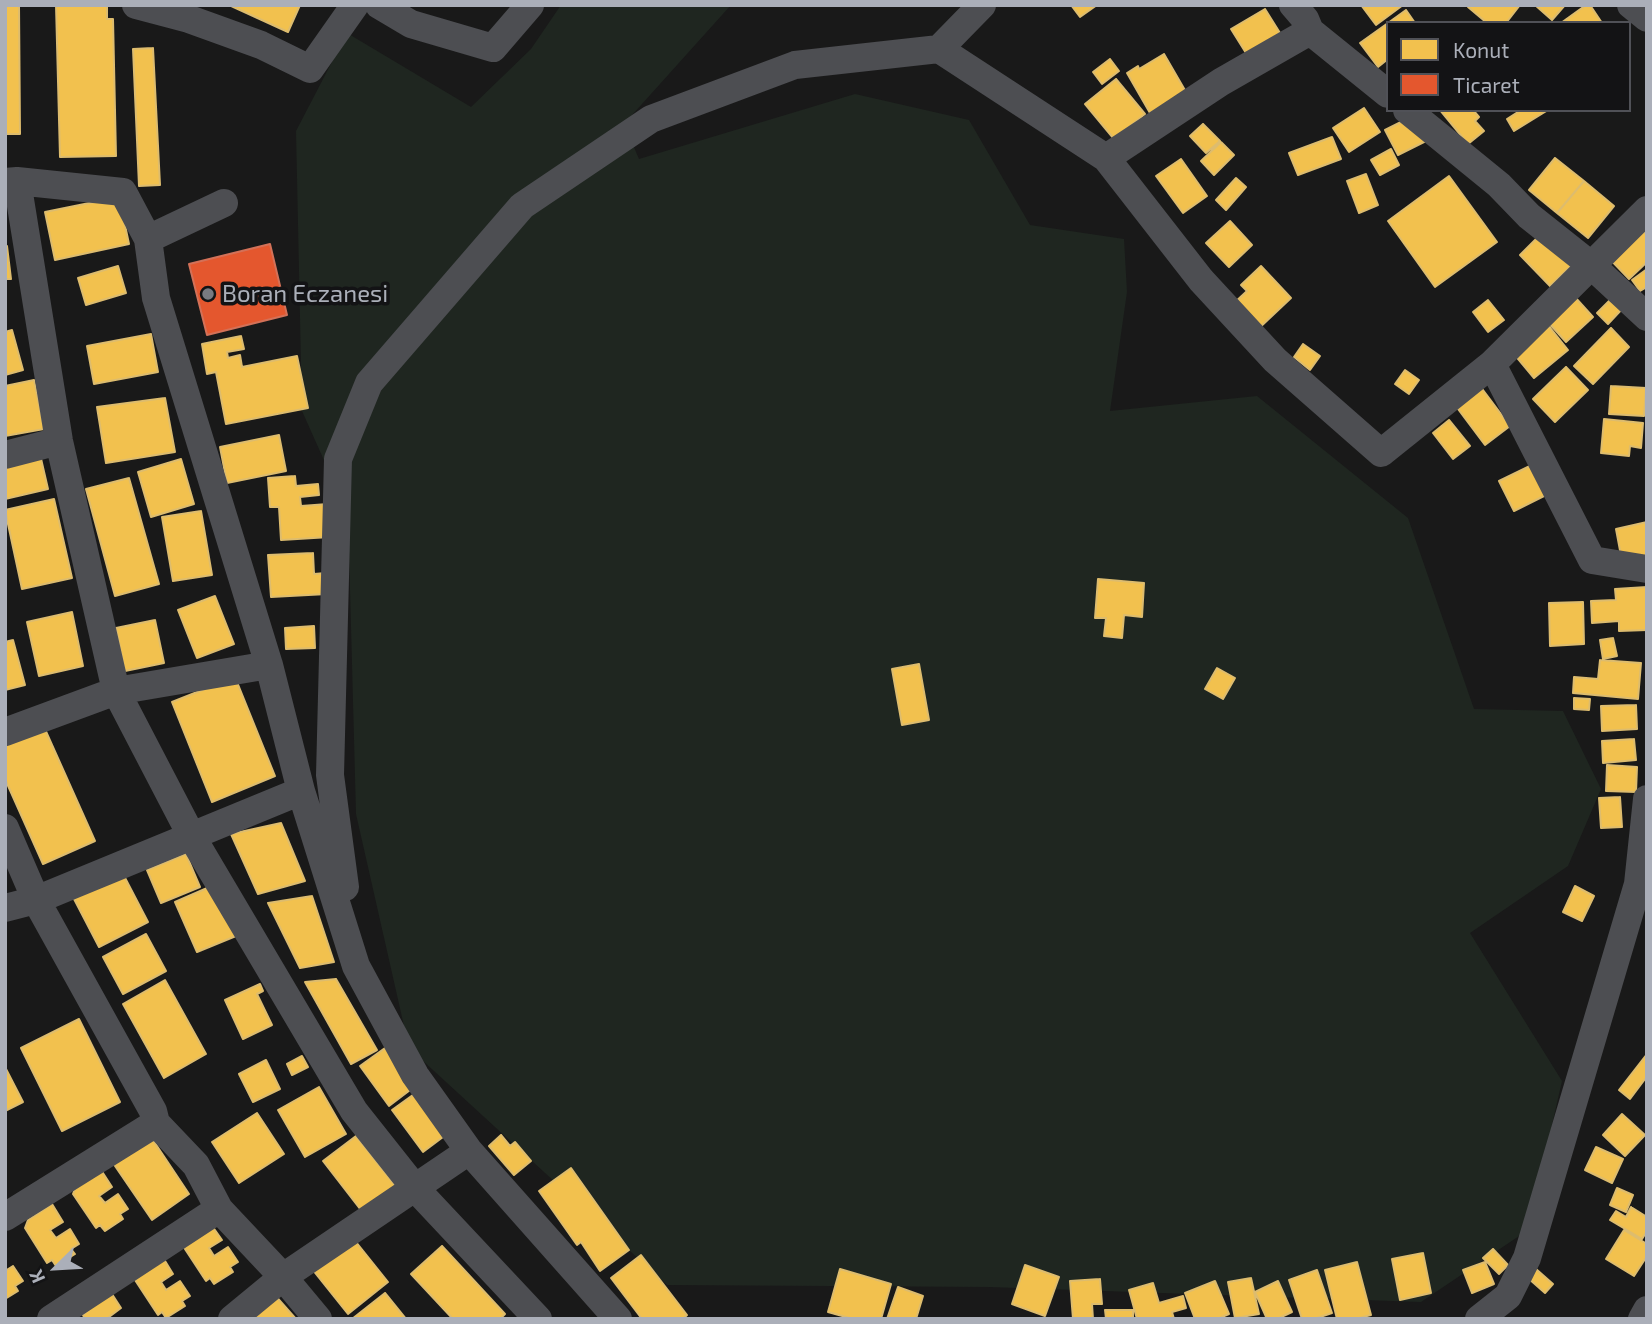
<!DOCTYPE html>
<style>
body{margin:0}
#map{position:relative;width:1652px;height:1324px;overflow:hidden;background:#191919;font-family:"Exo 2",sans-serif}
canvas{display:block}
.frame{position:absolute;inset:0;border:7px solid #abafb9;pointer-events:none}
.legend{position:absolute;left:1386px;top:21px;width:245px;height:91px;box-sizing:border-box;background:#131315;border:2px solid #505157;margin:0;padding:9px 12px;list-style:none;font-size:21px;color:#abafb9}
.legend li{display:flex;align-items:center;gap:14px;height:35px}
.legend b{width:35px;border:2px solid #505157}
.north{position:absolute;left:21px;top:1233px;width:70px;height:70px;-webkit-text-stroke:5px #131315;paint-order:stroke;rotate:246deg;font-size:19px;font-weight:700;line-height:28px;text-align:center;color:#abafb9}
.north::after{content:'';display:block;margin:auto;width:24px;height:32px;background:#abafb9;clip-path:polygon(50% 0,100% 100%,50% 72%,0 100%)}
</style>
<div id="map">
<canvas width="1652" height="1324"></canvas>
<div class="frame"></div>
<ul class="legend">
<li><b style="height:19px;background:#f2c14e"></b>Konut</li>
<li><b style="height:19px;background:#e4572e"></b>Ticaret</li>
</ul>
<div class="north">K</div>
</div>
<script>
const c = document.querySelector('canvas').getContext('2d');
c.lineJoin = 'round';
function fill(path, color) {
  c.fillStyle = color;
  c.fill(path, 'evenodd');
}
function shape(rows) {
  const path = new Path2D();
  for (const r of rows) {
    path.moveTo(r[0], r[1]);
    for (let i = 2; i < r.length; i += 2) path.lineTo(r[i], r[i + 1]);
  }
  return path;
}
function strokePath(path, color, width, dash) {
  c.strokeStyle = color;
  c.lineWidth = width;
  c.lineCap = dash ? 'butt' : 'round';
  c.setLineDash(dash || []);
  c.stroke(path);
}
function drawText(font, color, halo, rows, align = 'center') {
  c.font = font + ' "Exo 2",sans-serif';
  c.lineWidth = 7;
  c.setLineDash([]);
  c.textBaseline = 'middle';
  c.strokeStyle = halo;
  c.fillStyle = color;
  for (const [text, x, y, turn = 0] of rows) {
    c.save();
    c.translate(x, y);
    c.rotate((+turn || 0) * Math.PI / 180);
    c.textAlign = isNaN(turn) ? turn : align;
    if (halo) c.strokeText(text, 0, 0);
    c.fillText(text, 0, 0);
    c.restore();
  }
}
fill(shape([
 [561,5,731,5,624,124,639,159,855,94,969,120,1030,225,1124,239,1127,292,1110,411,1257,396,1408,518,1474,709,1563,711,1601,789,1568,866,1470,933,1562,1081,1528,1230,1421,1302,989,1287,667,1285,409,1048,356,814,348,514,302,411,296,131,347,33,471,107,531,49]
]), '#1f2620');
const homes = shape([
 [5,5,19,5,20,134,5,134,5,5],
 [56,5,107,5,107,19,113,19,116,156,60,157,56,5],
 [229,5,300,5,288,32,229,5],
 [1071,5,1097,5,1080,17,1071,5],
 [1361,5,1403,5,1376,25,1361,5],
 [1470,5,1520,5,1506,23,1487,23,1468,7,1470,5],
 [1535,5,1565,5,1552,20,1535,5],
 [1586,5,1590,5,1602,23,1561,23,1586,5],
 [1265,9,1280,33,1246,53,1231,29,1265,9],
 [1406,10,1415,23,1388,23,1406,10],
 [1388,23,1388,59,1378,67,1360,43,1388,23],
 [153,48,160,185,139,186,133,49,153,48],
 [1164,54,1186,92,1150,113,1127,73,1138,66,1139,69,1164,54],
 [1110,59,1119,71,1102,84,1093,72,1110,59],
 [1116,79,1145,114,1114,139,1085,104,1116,79],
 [1364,108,1380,132,1349,152,1333,128,1364,108],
 [1440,110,1473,110,1479,117,1475,121,1484,131,1468,144,1440,110],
 [1521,110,1548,110,1514,131,1507,119,1521,110],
 [1413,116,1426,141,1398,155,1385,130,1413,116],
 [1203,124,1220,141,1206,153,1190,136,1203,124],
 [1332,137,1341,159,1298,175,1289,153,1332,137],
 [1221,142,1234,155,1214,175,1201,161,1221,142],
 [1391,149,1399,165,1380,175,1371,160,1391,149],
 [1555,158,1584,181,1557,213,1529,190,1555,158],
 [1181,159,1207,196,1183,213,1156,176,1181,159],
 [1366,174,1378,205,1359,213,1347,181,1366,174],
 [1449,176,1497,242,1435,287,1388,221,1449,176],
 [1236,178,1246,187,1226,210,1216,200,1236,178],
 [1584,181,1614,206,1588,238,1557,213,1584,181],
 [119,197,129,244,55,260,45,212,119,197],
 [1230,221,1252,245,1229,267,1206,243,1230,221],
 [1637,225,1647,235,1647,262,1629,279,1606,255,1637,225],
 [1541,234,1572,265,1550,286,1520,255,1541,234],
 [7,246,11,279,5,279,5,247,7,246],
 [118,266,126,293,86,305,78,278,118,266],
 [1261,266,1291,298,1256,331,1232,305,1247,291,1241,285,1261,266],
 [1647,269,1647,287,1640,291,1632,280,1647,269],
 [1574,296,1593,317,1566,342,1547,321,1574,296],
 [1613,297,1623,308,1608,324,1597,313,1613,297],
 [1488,300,1504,320,1488,332,1473,312,1488,300],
 [1544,320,1568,350,1534,378,1509,348,1544,320],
 [1611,328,1629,347,1593,384,1574,366,1611,328],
 [12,330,23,370,5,375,5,332,12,330],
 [151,334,158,372,94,384,87,346,151,334],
 [241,336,244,349,227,352,228,358,240,355,242,367,297,356,308,408,226,424,216,372,207,374,202,344,241,336],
 [1303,344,1320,356,1310,370,1294,357,1303,344],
 [1566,367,1588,390,1555,422,1533,399,1566,367],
 [1405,370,1419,380,1409,394,1395,384,1405,370],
 [34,380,44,429,5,436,5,386,34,380],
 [1480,386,1510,426,1485,445,1455,405,1480,386],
 [1611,386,1646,388,1644,416,1609,414,1611,386],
 [165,398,175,452,106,463,97,407,165,398],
 [1604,419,1643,423,1641,448,1630,446,1629,456,1601,453,1604,419],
 [1449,420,1470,446,1453,459,1433,433,1449,420],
 [279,435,286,471,227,483,220,447,279,435],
 [39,450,48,489,5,499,5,458,39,450],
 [181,459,194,504,151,517,138,472,181,459],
 [1536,463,1550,493,1514,511,1499,481,1536,463],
 [295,476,296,486,318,484,319,495,300,497,301,506,328,504,330,537,281,540,279,507,270,507,268,478,295,476],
 [129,478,159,584,115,596,86,489,129,478],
 [54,499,72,578,22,589,5,510,54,499],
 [201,511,212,575,173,581,162,517,201,511],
 [1647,522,1647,556,1622,561,1616,529,1647,522],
 [313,553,314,574,326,573,327,594,271,597,268,555,313,553],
 [1098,579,1144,583,1142,617,1124,615,1122,638,1104,636,1106,618,1095,618,1098,579],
 [1647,587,1647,630,1619,631,1619,621,1592,623,1591,601,1616,600,1615,589,1647,587],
 [215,596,234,644,197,658,178,610,215,596],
 [1583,602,1584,644,1550,646,1549,603,1583,602],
 [72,612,83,666,39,676,27,622,72,612],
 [155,620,164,663,125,671,116,628,155,620],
 [314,626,315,648,286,649,285,628,314,626],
 [1613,638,1617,656,1603,659,1600,640,1613,638],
 [13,640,25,685,5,690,5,642,13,640],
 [1600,660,1641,663,1638,699,1573,693,1574,677,1598,679,1600,660],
 [919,664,929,720,902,725,892,669,919,664],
 [1217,668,1235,678,1223,699,1205,689,1217,668],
 [235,677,275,776,212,802,172,702,235,677],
 [1574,698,1590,699,1589,710,1574,709,1574,698],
 [1636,705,1637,729,1602,731,1601,706,1636,705],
 [44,727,95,841,43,864,5,779,5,744,44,727],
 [1634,739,1636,760,1603,763,1602,741,1634,739],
 [1607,765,1637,767,1636,792,1606,791,1607,765],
 [1620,797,1622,827,1601,828,1599,798,1620,797],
 [281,823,305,881,258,894,231,834,281,823],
 [186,854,200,887,161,903,147,870,186,854],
 [122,872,148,922,99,947,73,897,122,872],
 [214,885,236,936,197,952,175,902,214,885],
 [1575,886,1594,896,1582,921,1563,912,1575,886],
 [312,896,334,962,300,968,268,903,312,896],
 [146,934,166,971,123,994,103,957,146,934],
 [336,979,377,1050,351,1064,305,982,336,979],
 [165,980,206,1054,164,1078,123,1004,165,980],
 [260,984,263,991,257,994,272,1025,243,1039,225,1000,260,984],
 [79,1019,120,1102,62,1131,21,1048,79,1019],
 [385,1048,414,1087,389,1106,360,1066,385,1048],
 [1647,1054,1647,1080,1645,1079,1630,1099,1619,1090,1647,1054],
 [302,1056,308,1067,292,1075,287,1064,302,1056],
 [266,1060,280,1089,253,1102,239,1074,266,1060],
 [5,1067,23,1102,5,1111,5,1067],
 [319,1087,346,1134,305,1157,278,1110,319,1087],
 [417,1092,447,1134,423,1152,392,1110,417,1092],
 [257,1113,284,1154,239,1183,212,1142,257,1113],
 [1622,1114,1645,1135,1625,1156,1603,1135,1622,1114],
 [501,1135,510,1146,515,1142,531,1161,514,1175,489,1146,501,1135],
 [356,1136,397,1188,364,1214,323,1161,356,1136],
 [151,1137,189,1194,152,1220,113,1163,151,1137],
 [1596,1147,1623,1159,1612,1183,1585,1170,1596,1147],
 [571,1168,629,1250,600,1271,581,1242,577,1245,539,1191,571,1168],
 [101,1170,112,1187,99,1196,105,1203,118,1194,128,1209,120,1214,123,1219,105,1231,100,1225,96,1228,73,1194,76,1186,101,1170],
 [1617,1188,1633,1195,1626,1212,1610,1205,1617,1188],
 [52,1204,63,1222,50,1230,56,1238,70,1229,79,1244,71,1249,75,1254,56,1266,52,1260,47,1263,25,1228,28,1220,52,1204],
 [1631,1207,1647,1217,1647,1231,1642,1239,1610,1220,1616,1211,1626,1217,1631,1207],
 [210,1223,222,1240,209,1248,214,1256,228,1247,238,1262,230,1267,233,1272,214,1284,210,1278,206,1281,183,1246,210,1223],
 [1624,1230,1647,1244,1647,1256,1634,1276,1606,1259,1624,1230],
 [352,1237,388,1282,348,1314,312,1269,352,1237],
 [442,1246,505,1314,500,1319,453,1319,411,1274,442,1246],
 [1493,1249,1508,1265,1499,1274,1483,1258,1493,1249],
 [1423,1253,1431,1293,1400,1300,1392,1259,1423,1253],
 [641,1255,687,1315,683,1319,642,1319,611,1278,641,1255],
 [162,1256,173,1274,161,1282,166,1290,180,1281,190,1296,182,1301,185,1306,166,1318,162,1312,158,1315,135,1280,162,1256],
 [1357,1262,1371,1315,1355,1319,1337,1319,1325,1270,1357,1262],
 [1485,1262,1494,1284,1472,1293,1463,1270,1485,1262],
 [1025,1265,1059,1277,1045,1316,1012,1304,1025,1265],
 [13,1266,23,1281,15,1286,18,1291,5,1299,5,1271,13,1266],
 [840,1269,891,1284,881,1319,853,1319,828,1312,840,1269],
 [1536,1269,1553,1284,1545,1293,1528,1278,1536,1269],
 [1317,1270,1332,1313,1314,1319,1302,1319,1289,1280,1317,1270],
 [1251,1278,1259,1314,1235,1318,1228,1282,1251,1278],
 [1100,1279,1102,1304,1092,1304,1093,1319,1073,1319,1070,1281,1100,1279],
 [1215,1281,1229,1314,1217,1319,1195,1319,1185,1293,1215,1281],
 [1278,1281,1292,1312,1277,1319,1267,1319,1255,1292,1278,1281],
 [1153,1283,1159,1303,1183,1296,1186,1308,1172,1312,1174,1319,1137,1319,1129,1290,1153,1283],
 [898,1287,923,1296,916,1319,887,1319,898,1287],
 [110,1291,121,1308,109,1317,110,1319,85,1319,83,1315,110,1291],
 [273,1293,296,1319,243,1319,273,1293],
 [385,1293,406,1319,352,1319,385,1293],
 [1105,1310,1133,1310,1133,1319,1106,1319,1105,1310]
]);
fill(homes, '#f2c14e');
strokePath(homes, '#ddbc6e', 2);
const shops = shape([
 [270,244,287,315,207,335,189,264,270,244]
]);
fill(shops, '#e4572e');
strokePath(shops, '#d37158', 2);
strokePath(shape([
 [136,5,189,19,261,45,310,69,355,5],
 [379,5,411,24,493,48,530,5],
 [1293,5,1305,19,1310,31,1388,94],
 [1631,5,1647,18],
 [939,49,1106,158,1201,280,1275,360,1381,453,1492,364,1647,210],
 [1407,110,1499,185,1529,216,1592,266,1647,317],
 [1106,158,1221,82,1310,31],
 [17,181,59,441,116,691,192,837,354,1111,415,1188,538,1319],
 [5,182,17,181,123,192,148,239,156,298,269,665,301,791,356,966,415,1075,469,1151,618,1319],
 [148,239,224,203],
 [1492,364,1592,560,1647,569],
 [5,455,59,441],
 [5,732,116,691,269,665],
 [5,828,36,900,153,1111,156,1123,196,1165,219,1209,283,1277,318,1319],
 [345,887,330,775,338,459,369,383,522,206,651,119,795,65,939,49,982,5],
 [5,908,36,900,301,791],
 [5,1217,156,1123],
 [51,1319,219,1209],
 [232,1319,283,1277,469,1151],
 [1479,1319,1508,1296,1527,1258,1638,884,1647,799],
 [1642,1319,1647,1310]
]), '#4d4e52', 28);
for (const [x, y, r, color] of [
 [208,294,7,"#787a81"]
]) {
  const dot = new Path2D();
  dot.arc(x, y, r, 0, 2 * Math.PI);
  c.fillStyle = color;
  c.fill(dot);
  strokePath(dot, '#131315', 2.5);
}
drawText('24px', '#abafb9', '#131315', [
 ["Boran Eczanesi",222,294]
], 'left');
</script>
